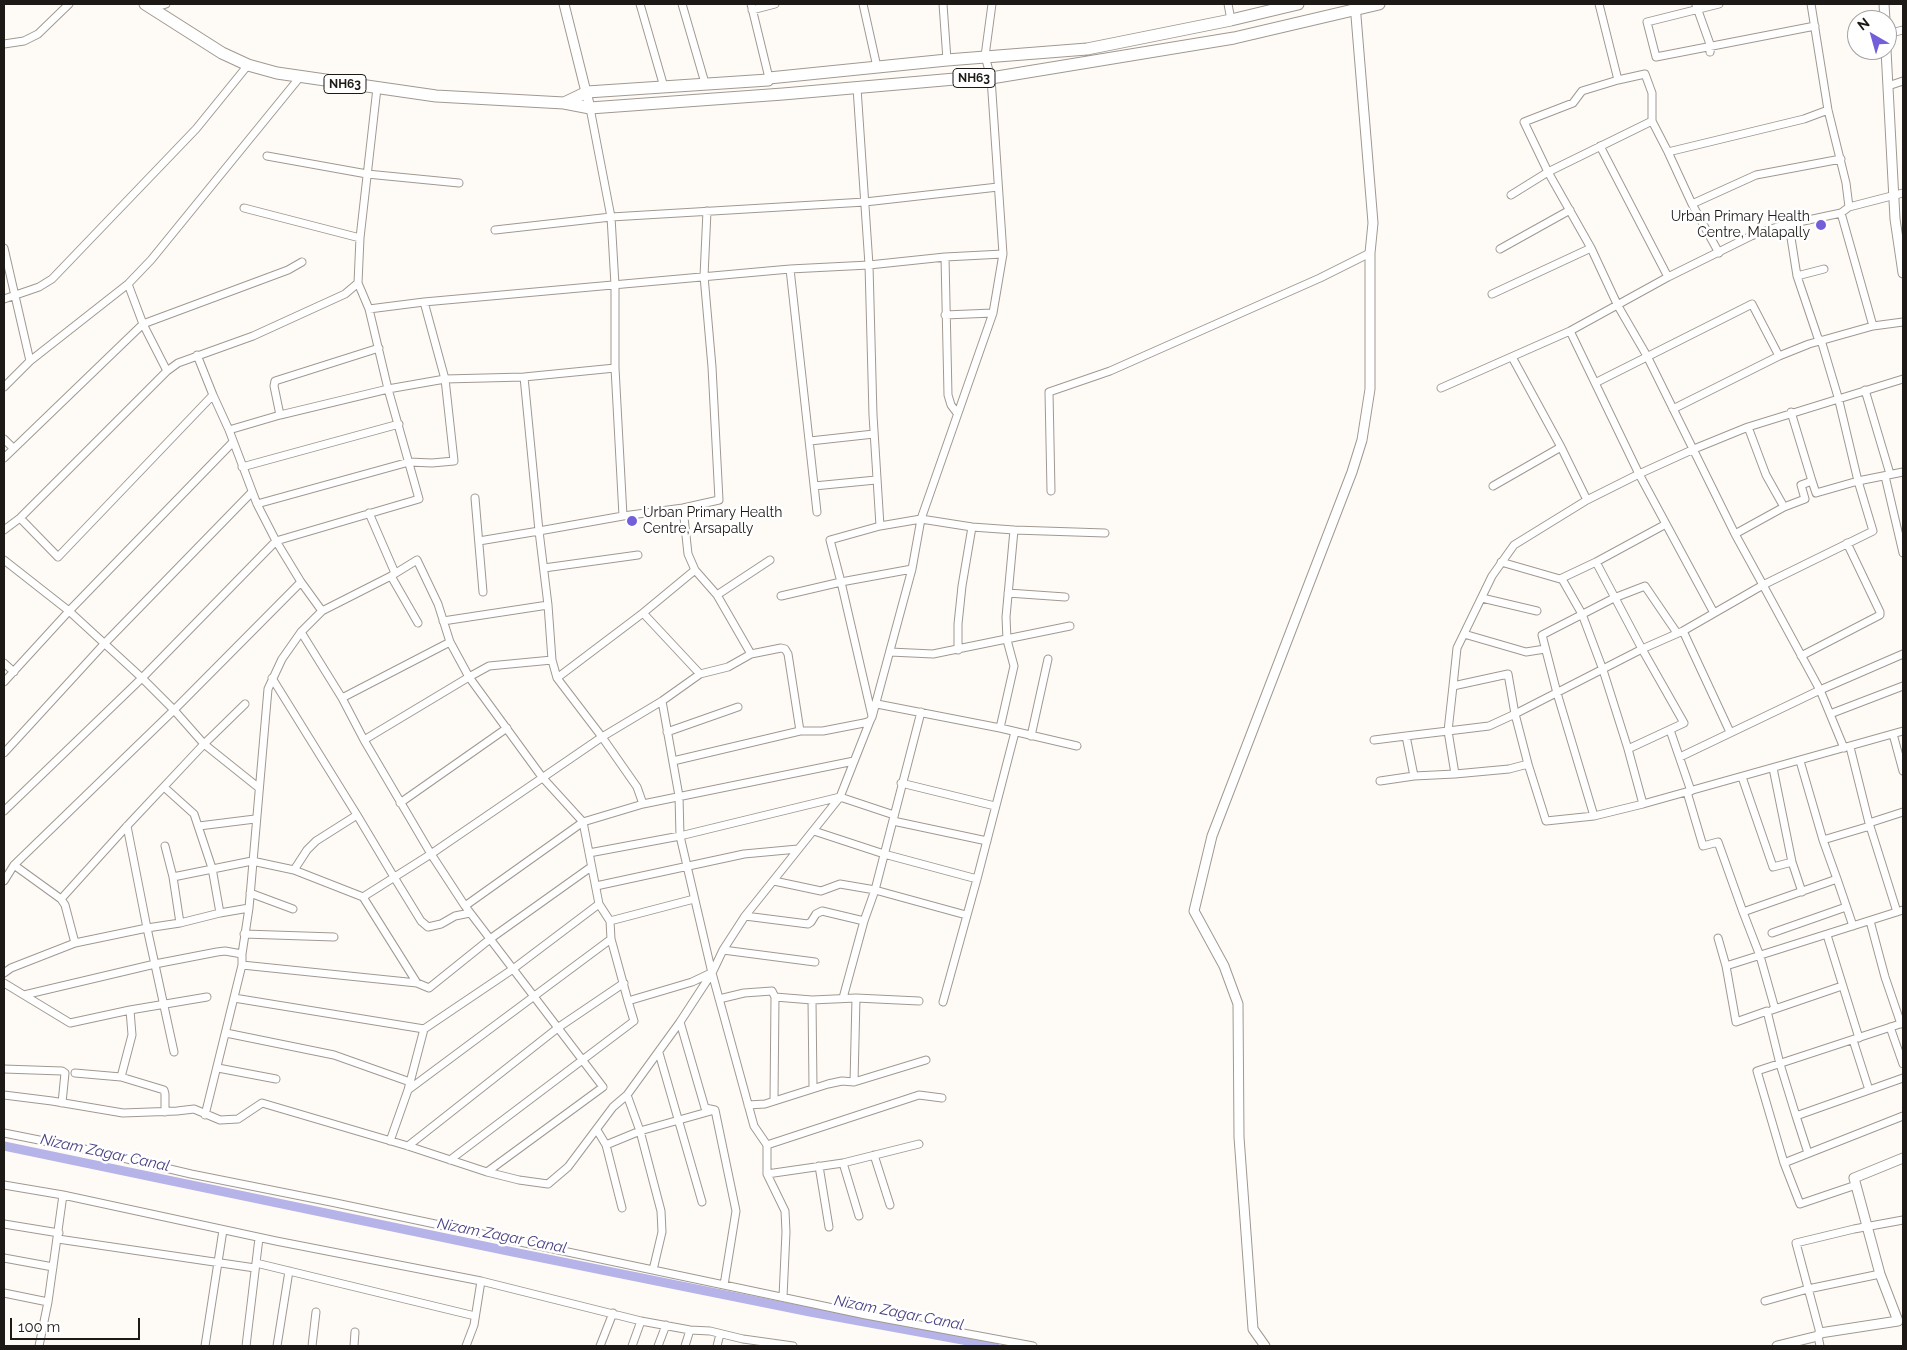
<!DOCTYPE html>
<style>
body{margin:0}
#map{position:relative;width:1907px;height:1350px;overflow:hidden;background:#fefbf7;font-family:Raleway,sans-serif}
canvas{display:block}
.frame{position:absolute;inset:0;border:5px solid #1c1916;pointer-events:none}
.north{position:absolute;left:1847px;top:10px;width:50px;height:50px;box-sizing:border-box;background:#fff;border:1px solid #a4a3a2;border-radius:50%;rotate:322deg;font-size:14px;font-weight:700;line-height:20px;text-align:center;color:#1c1916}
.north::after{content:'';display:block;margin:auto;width:18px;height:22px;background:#745fda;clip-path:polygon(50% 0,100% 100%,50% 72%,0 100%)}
.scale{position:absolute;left:10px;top:1318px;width:130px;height:22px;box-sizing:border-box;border:2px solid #1c1916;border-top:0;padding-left:6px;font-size:15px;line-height:18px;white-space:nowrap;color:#1c1916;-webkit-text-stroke:4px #fff;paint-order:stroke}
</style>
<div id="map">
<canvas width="1907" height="1350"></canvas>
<div class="frame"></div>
<div class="north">N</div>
<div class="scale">100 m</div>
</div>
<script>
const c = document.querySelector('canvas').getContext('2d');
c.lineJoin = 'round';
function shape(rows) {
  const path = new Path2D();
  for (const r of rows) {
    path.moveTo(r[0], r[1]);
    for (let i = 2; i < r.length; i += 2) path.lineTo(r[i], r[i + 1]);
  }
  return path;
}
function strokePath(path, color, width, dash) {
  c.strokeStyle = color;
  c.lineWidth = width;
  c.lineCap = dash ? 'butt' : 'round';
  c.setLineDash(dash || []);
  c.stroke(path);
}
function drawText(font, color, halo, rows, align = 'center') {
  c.font = font + ' Raleway,sans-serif';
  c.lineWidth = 5;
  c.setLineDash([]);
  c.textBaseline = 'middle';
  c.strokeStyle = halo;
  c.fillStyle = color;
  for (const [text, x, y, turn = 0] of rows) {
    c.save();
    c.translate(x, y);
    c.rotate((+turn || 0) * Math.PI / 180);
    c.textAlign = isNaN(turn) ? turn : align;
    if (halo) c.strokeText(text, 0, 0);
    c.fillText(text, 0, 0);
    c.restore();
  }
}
strokePath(shape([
 [4,1146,508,1251,810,1312,995,1346]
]), '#b6b3e8', 9);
const minor = shape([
 [640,4,664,87],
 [682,4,705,83],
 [751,4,769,78],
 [863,4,877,67],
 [943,4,947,60],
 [1228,4,1231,20],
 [1599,4,1618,80,1582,91,1573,103,1524,122,1548,172,1591,248,1618,306,1647,356,1735,534,1763,585,1873,531,1858,481,1838,397,1821,340],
 [1719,4,1647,22,1656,57,1815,26],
 [1811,4,1828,110,1846,183,1849,207,1903,193],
 [1696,5,1711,47,1710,52],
 [153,6,154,8,166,4],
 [752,10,775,4],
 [1887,34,1903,30],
 [4,44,24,41,38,34,69,4],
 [1888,86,1903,81],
 [857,88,869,265,873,415,880,526],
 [590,108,611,217,615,285,615,368,623,516],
 [1652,121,1668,152,1804,119,1828,110],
 [1600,146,1668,277],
 [1668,152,1692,204,1719,253],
 [267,156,367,174,459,183],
 [1511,195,1548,172,1652,121,1652,93,1645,74,1618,80],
 [1692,204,1756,175,1841,159],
 [244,208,360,238],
 [1841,213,1873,326],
 [1789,225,1797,276,1819,341],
 [495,230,611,217,865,202,998,187],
 [4,248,30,361],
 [1500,249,1570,210],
 [945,257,948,395,951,405,957,413],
 [790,269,817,512],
 [1797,276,1824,269],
 [128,284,143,324,167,371],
 [1492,294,1591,248],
 [4,299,39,287,52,279,196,129,248,65],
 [369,309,424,302,790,269,869,265,945,257,1003,254],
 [945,315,993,313],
 [1512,357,1561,447,1587,500],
 [524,377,539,531,623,516,683,508,719,500,712,367,704,276,707,211],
 [1595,383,1752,304,1779,356],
 [4,387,30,361,128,284,151,260,300,77],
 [1441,388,1570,331,1668,277,1751,236,1780,226,1841,213,1849,207],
 [1865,390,1890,474],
 [213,395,229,430,257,504,276,541,301,582,322,611],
 [1673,409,1779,356,1809,344,1873,326,1903,322],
 [280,415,274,386,275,381,379,348],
 [1748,427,1766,475,1784,507],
 [229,430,280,415,388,389,369,309,358,283],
 [4,439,13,448],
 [810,441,874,434],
 [4,458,143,324,288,270,302,262],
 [242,467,399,424],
 [1885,476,1903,553],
 [1812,481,1816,493,1858,481,1903,472],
 [814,486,876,480],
 [1493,486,1561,447],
 [1051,491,1049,392,1110,371,1320,278,1370,253],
 [475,498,483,592],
 [257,504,409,462,432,463,454,461,445,379,424,302],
 [369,513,395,573],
 [20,518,58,557,213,395,197,355],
 [1666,524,1714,613],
 [4,530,20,518,167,371,178,363,253,336,345,294,358,283,360,238,377,88],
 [1014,530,1105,533],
 [1735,534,1784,507,1805,499,1801,485,1812,481,1791,412],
 [479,541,539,531,548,605,552,660,557,678,602,737,662,701,700,674,643,613,695,570,688,554,683,508],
 [4,560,69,611,142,678,174,710,204,744,259,788],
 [1501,562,1560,579,1596,562,1666,524,1639,474,1570,331],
 [1596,562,1642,649,1684,723,1628,749],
 [544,568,638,555],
 [695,570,717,595,770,560],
 [391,576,418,623],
 [1562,579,1582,614,1603,670,1628,749,1643,804],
 [1008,593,1065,597],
 [717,595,751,654],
 [781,596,841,582,830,540,880,526,921,519,972,527,1014,530,1006,617,1007,640,1014,666,1000,728,877,704],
 [1482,598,1537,611],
 [443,621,548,605],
 [1683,631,1730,732],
 [301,632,342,698,364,740,431,854,363,897],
 [1464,634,1526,652,1545,649],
 [958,650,958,624,962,586,972,527],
 [890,652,933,654,1070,626],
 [1801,656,1880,615,1880,612,1847,543],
 [552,660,489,666,469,677,542,777,583,822,599,904,610,921,611,939,628,1001,692,982,711,973],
 [4,663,14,672],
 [700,674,728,667,751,654,781,648,785,649,788,654,800,731],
 [272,678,357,815,316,841,307,850,294,870],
 [557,678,643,613],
 [4,682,69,611,233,442],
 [1453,686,1457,648,1492,576,1514,545,1587,500,1639,474,1694,449,1748,427,1903,379],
 [342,698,450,642],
 [662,701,679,796,680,836,712,973,723,950,745,916,840,797,870,721],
 [1830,714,1903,686],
 [872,716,841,582,912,569],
 [1000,728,1077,746],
 [1670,730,1691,791],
 [667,732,738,707],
 [1893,734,1903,771],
 [1031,736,1048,659],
 [1374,740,1406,736],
 [1850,747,1869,823,1897,912],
 [1844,748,1820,690,1903,654],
 [4,753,104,644,252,492],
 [1680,757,1820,690,1763,585,1683,631,1642,649,1515,714,1508,674,1453,686,1448,731,1406,736,1414,776,1455,774,1448,731,1489,726,1515,714,1528,764,1546,821,1594,816,1643,804,1903,731],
 [673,761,800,731,823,731,864,723,870,721,872,717,912,569,921,519,993,313,1003,254,991,78,985,56,992,4],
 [1800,761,1823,840,1837,879],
 [1773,768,1792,862,1802,892],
 [1455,774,1509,769,1528,764],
 [1742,777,1773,867,1792,862],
 [1380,781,1414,776],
 [901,783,995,806],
 [1687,792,1703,846,1718,842,1743,912,1760,956,1775,1009],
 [400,803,507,728],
 [4,811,142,678,276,541,419,499,388,389,445,379,524,377,615,368],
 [357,815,394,877,421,921,428,927,441,924,455,916,470,913],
 [1594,816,1557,693,1542,635,1614,598,1645,586,1677,633],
 [893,821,987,841],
 [1869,823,1903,812],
 [127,826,147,928,180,923,220,913,212,868,194,814,164,787],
 [199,826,255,819],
 [814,831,884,854,977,879],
 [1823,840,1870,826],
 [165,846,173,877,180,923],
 [589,853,680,836,840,797,894,815],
 [14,865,61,899,65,905,75,943],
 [173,877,252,861,294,870,363,897,417,983],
 [4,881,14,865,174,710,301,582],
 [774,881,821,891,840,884,875,890,966,915],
 [596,886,744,854,798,849],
 [250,893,293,909],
 [61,899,127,826,204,744,245,704],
 [465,906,583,822,643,804,854,761],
 [1743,912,1837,879,1853,926],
 [220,913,249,908],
 [745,916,808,924,811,922,816,914,822,911,864,921],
 [610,921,694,899],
 [1870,921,1885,977,1901,1024],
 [1772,933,1846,907],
 [244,934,334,937],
 [1827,935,1859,1038],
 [1718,938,1726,966,1736,1022,1767,1011,1780,1064,1796,1116,1903,1078],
 [723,950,815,962],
 [242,965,417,983,429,988,490,939,591,867],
 [1726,966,1903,910],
 [4,973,11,968,75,943,147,928,174,1052],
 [4,983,70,1023,130,1010,207,997],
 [24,995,155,964,217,952,225,951,242,954],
 [234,998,424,1029],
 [843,998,864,921,875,890,921,712],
 [719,999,744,993,772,991,775,997,812,1000,856,998,919,1001],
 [812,1000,813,1087],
 [943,1002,977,879,1015,732],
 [1772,1010,1842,986],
 [680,1022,705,1108,715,1110,736,1211,724,1285],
 [1890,1027,1903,1064],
 [226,1033,334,1055,410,1082],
 [1853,1040,1869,1090],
 [659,1053,702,1202],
 [218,1068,276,1079],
 [4,1069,62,1071,65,1073,62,1103],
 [75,1073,121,1077,132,1035,130,1010],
 [121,1077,164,1090,165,1094,165,1112],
 [854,1082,856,998],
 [408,1090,424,1029,513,969,599,904],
 [4,1095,52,1101,123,1113,177,1111,194,1109,220,1120,238,1119,262,1103,408,1146,487,1172,519,1180,548,1184,568,1167,613,1107,627,1095,680,1022,712,973,754,1126,767,1145,767,1174,785,1211,786,1232,783,1297],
 [627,1095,640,1131,661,1211,662,1232,653,1270],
 [774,1100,775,997],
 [748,1105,765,1104,828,1084,842,1081,854,1082,926,1060],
 [205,1115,242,965,242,954,249,908,268,689,282,659,301,632,322,611,391,576,417,560,438,604,450,642,469,677,364,740],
 [1796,1116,1808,1153],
 [597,1130,606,1145,640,1131,711,1111],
 [4,1133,89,1150,191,1174,331,1202,866,1315,1033,1346],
 [390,1141,408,1090,611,939],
 [606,1145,622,1208],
 [767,1145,919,1095,942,1098],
 [408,1146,559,1027,624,983],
 [874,1155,890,1205],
 [450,1160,634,1021,628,1001],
 [843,1163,859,1216],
 [1784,1163,1903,1116],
 [819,1166,829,1227],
 [487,1172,603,1087,465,906,431,854,602,737,637,787,643,804],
 [767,1174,843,1163,919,1144],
 [4,1185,63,1195,276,1241,481,1281,641,1321,690,1330,710,1331,743,1339,793,1346],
 [1856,1185,1800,1204,1784,1163,1757,1071,1903,1023],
 [4,1224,59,1233],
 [58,1239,255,1268],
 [4,1258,53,1267],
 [256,1263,475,1316],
 [4,1293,48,1302],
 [1765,1301,1808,1289,1880,1274],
 [1820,1333,1796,1243,1854,1229,1903,1220],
 [1818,1336,1820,1346],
 [39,1346,48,1302,63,1195],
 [205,1346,223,1230],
 [246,1346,259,1238],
 [277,1346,289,1271],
 [312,1346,316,1312],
 [354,1346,355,1332],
 [466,1346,474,1325,481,1281],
 [600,1346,613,1313],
 [632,1346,641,1321],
 [658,1346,666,1325],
 [685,1346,690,1330],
 [717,1346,720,1334]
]);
const tertiary = shape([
 [564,4,590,108],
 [1884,4,1885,20],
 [1886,50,1895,219,1903,273],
 [1265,1346,1253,1329,1239,1137,1238,1004,1224,966,1194,911,1212,836,1352,472,1362,440,1370,389,1370,253,1373,223,1355,4],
 [1777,1346,1818,1336,1820,1333,1898,1321,1880,1274,1854,1178,1903,1158]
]);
const trunk = shape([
 [145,4,222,53,248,65,277,73,436,96,564,103,590,108,783,94,955,79,991,78,1234,38,1379,4],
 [564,103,587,92,768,80,769,78,947,60,1087,49,1231,20,1298,4]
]);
strokePath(minor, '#a19991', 9);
strokePath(tertiary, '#a19991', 11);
strokePath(trunk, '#a19991', 13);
strokePath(minor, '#fff', 7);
strokePath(tertiary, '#fff', 9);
strokePath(trunk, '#fff', 11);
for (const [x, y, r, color] of [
 [1821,225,6,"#745fda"],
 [632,521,6,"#745fda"]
]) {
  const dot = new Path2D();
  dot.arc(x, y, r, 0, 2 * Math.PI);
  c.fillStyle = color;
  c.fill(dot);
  strokePath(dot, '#fff', 2);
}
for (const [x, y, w] of [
 [974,78,42],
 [345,84,42]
]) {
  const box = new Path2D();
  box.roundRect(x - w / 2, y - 9.5, w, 19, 4);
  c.fillStyle = '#fff';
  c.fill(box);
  strokePath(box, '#1c1916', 1);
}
drawText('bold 12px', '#1c1916', null, [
 ["NH63",974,78],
 ["NH63",345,84]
]);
drawText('14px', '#1c1916', '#fff', [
 ["Urban Primary Health",1810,217],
 ["Centre, Malapally",1810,233],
 ["Urban Primary Health",643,513,"left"],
 ["Centre, Arsapally",643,529,"left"]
], 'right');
drawText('italic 15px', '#4a4182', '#fff', [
 ["Nizam Zagar Canal",105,1153,12],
 ["Nizam Zagar Canal",502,1236,11],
 ["Nizam Zagar Canal",899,1313,11]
]);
</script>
